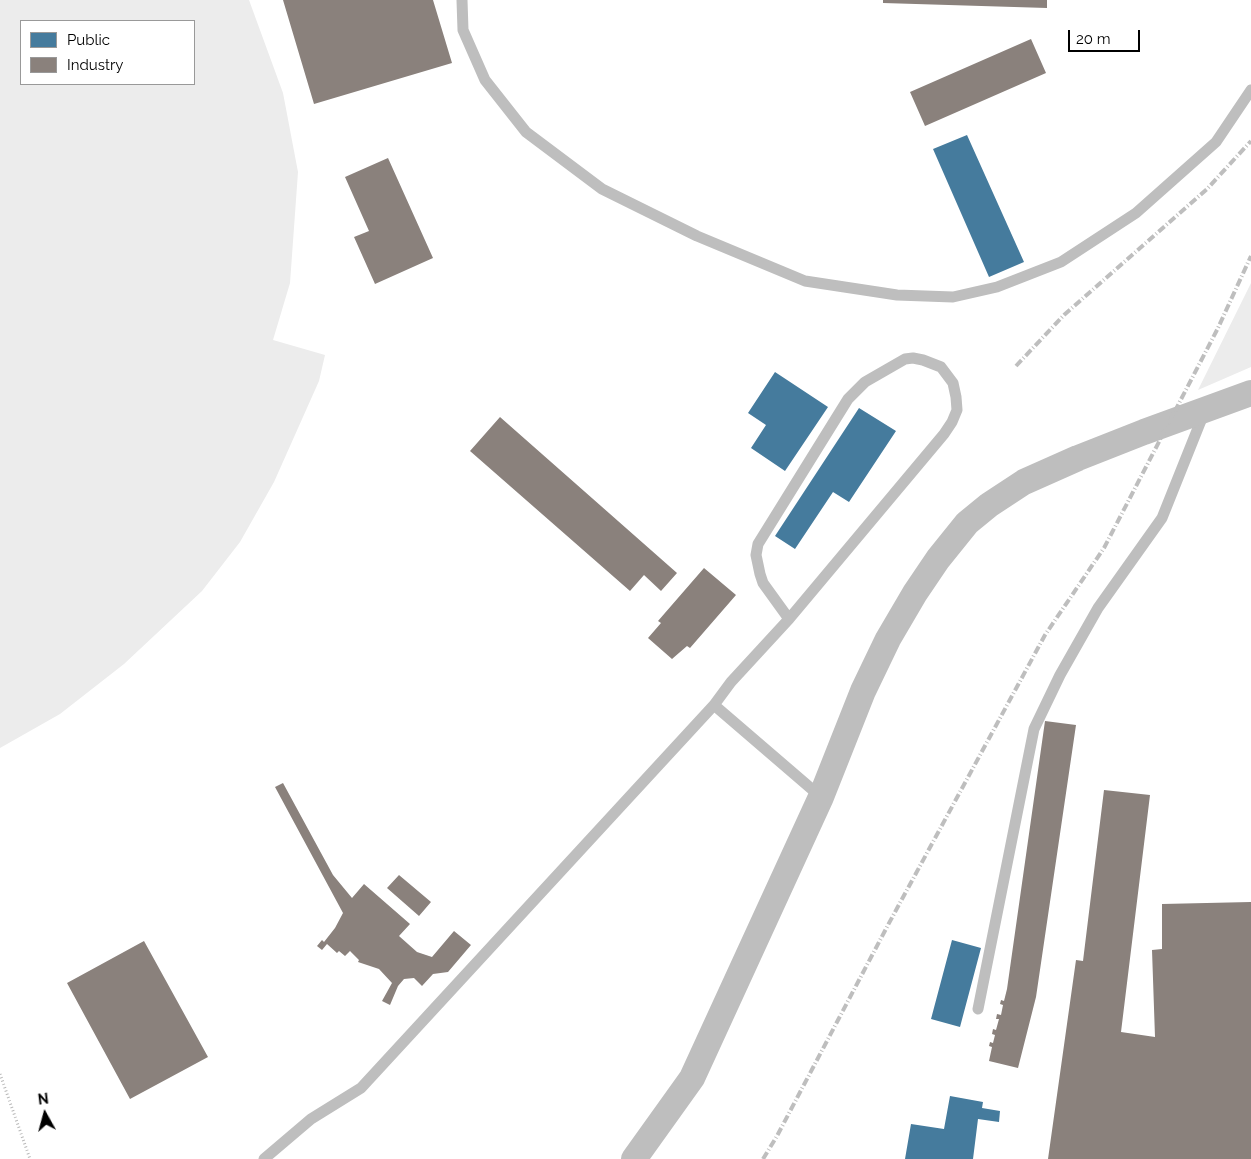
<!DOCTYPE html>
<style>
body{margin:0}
#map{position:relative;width:1251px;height:1159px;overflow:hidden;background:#fff;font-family:Raleway,sans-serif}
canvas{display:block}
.legend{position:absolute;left:20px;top:20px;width:175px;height:65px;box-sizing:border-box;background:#fff;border:1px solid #999;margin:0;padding:6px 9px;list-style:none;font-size:15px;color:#000}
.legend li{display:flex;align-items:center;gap:10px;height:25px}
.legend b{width:25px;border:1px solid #999}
.north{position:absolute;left:20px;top:1089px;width:50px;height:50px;-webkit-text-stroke:4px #fff;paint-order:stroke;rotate:353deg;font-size:14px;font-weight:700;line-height:20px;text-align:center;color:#000}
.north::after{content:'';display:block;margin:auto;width:18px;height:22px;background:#000;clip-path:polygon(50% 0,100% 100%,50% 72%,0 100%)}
.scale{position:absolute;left:1068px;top:30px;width:72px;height:22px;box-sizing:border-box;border:2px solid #000;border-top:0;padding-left:6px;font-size:15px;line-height:18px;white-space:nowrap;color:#000;-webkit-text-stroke:4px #fff;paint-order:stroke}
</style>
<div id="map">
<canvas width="1251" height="1159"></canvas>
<ul class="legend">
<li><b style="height:14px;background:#457b9d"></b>Public</li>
<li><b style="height:14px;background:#8a817c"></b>Industry</li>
</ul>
<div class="north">N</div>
<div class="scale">20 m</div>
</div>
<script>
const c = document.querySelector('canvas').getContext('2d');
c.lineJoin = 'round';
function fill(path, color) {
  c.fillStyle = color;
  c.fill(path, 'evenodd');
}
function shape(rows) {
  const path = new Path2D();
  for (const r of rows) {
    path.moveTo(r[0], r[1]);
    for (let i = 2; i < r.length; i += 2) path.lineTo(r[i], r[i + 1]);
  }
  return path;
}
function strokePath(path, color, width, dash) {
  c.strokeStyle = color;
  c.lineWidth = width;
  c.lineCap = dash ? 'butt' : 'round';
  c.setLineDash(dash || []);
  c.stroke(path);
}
fill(shape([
 [0,0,249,0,283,93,298,172,290,283,273,340,325,355,319,381,274,482,240,542,202,591,124,664,60,714,0,748],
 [194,21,194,84,21,84,21,21],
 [1251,283,1251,367,1198,390]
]), '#ececec');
fill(shape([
 [967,135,1024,262,989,277,933,149],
 [775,372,828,407,785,471,751,448,766,425,748,413],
 [859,408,896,431,849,502,833,492,795,549,775,536],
 [952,940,981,948,960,1027,931,1019],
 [950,1096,983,1102,982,1108,1000,1111,999,1122,978,1119,973,1159,905,1159,911,1124,944,1129]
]), '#457b9d');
fill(shape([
 [283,0,433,0,452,63,314,104],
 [883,0,1047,0,1047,8,883,3],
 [1031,39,1046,73,925,126,910,92],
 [388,158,433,258,375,284,354,237,369,231,345,177],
 [500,417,677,573,661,591,644,575,630,591,470,451],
 [704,568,736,595,690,648,687,646,672,659,648,638,661,623,658,621],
 [1045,721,1076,725,1036,997,1018,1068,989,1061,992,1047,989,1046,990,1042,993,1043,995,1035,992,1034,993,1029,996,1030,999,1019,996,1019,997,1014,1001,1015,1003,1005,1000,1004,1001,1000,1004,1001,1007,989],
 [283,783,333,875,352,898,364,884,410,924,399,936,417,952,432,957,454,931,471,945,448,972,433,974,422,986,414,978,404,979,398,986,390,1005,382,1001,392,983,379,969,358,962,359,960,350,951,345,956,339,951,337,953,327,944,322,950,317,946,322,940,324,942,335,928,343,913,275,787],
 [1104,790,1150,795,1121,1032,1155,1037,1152,950,1162,949,1162,904,1251,902,1251,1159,1048,1159,1076,960,1083,961],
 [399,875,431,902,419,916,387,888],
 [144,941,208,1057,130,1099,67,983]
]), '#8a817c');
strokePath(shape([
 [0,1074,30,1159]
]), '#b9b9b9', 3, [1, 2.5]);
strokePath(shape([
 [462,0,463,30,485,80,526,132,602,189,697,236,805,281,897,295,953,297,997,287,1061,262,1136,213,1216,142,1251,90],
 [714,705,821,797],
 [978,1009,1034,729,1060,675,1098,608,1162,518,1204,413],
 [264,1159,311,1119,361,1088,714,705,731,682,789,619,944,434,952,422,957,410,956,397,953,383,941,367,923,360,913,358,905,359,865,382,848,399,758,544,756,555,760,574,763,583,789,619]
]), '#bebebe', 11);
strokePath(shape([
 [634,1159,692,1078,821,797,863,691,888,639,915,593,938,559,967,523,989,505,1024,482,1078,458,1144,432,1251,393]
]), '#bebebe', 26);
strokePath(shape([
 [1016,366,1064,315,1207,189,1251,141],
 [763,1159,777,1136,888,925,1045,635,1104,548,1218,328,1251,256]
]), '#bebebe', 4, [8, 2.5, 1, 2.5]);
</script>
